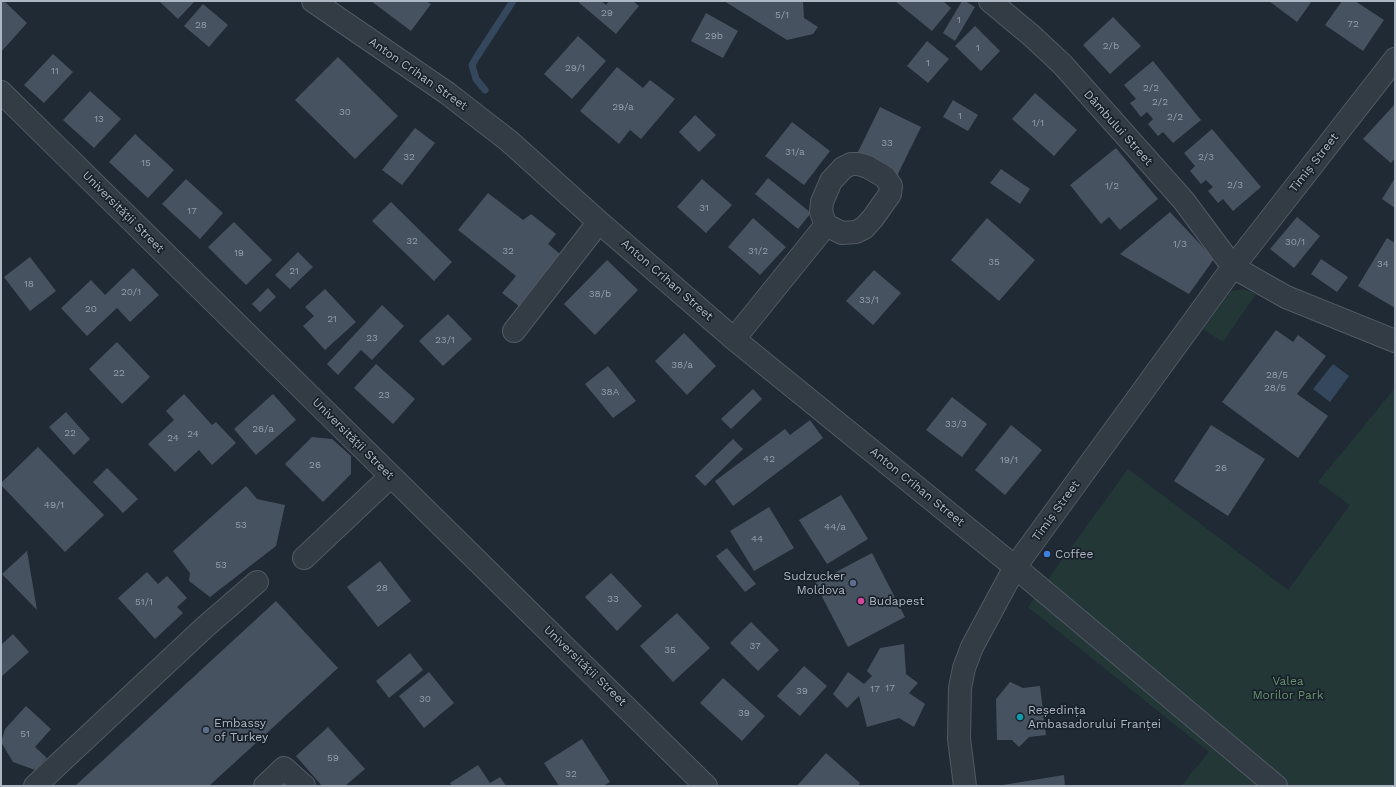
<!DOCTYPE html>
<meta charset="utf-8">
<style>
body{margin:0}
#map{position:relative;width:1396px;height:787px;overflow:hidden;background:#202a35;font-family:"Work Sans",sans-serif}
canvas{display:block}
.frame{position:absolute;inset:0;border:2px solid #adb7c3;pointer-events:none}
</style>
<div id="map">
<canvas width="1396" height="787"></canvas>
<div class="frame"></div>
</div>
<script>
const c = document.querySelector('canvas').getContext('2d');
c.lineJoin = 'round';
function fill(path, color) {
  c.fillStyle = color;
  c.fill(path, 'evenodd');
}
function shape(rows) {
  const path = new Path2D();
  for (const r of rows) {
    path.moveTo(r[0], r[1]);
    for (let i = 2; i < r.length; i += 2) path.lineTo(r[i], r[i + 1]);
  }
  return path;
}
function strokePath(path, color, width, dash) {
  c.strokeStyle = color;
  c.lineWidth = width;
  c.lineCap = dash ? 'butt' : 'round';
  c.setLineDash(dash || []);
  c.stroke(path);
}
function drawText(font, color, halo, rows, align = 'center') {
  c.font = font + ' "Work Sans",sans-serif';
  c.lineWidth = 3.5;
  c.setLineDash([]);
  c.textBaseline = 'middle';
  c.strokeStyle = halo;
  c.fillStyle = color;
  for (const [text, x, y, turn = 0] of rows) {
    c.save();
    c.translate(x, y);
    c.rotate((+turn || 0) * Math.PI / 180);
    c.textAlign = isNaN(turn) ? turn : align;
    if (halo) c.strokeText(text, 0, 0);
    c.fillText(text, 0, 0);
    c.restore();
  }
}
fill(shape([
 [1244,289,1256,294,1223,342,1203,329,1231,291],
 [1395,388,1395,786,1181,786,1209,752,1028,607,1128,469,1288,590,1350,505,1318,482]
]), '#233737');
fill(shape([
 [1333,364,1349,376,1330,402,1313,389]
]), '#34475c');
strokePath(shape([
 [485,90,476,79,472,65,476,58,513,1]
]), '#34475c', 7);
fill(shape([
 [1,1,4,1,27,23,1,52],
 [159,1,195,1,178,19],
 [371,1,426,1,431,4,411,31],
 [577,1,601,1,606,5,609,1,633,1,639,6,616,34],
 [724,1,803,1,804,18,818,27,813,34,787,40],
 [895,1,943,1,951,8,932,31],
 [962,1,965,1,975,7,955,41,943,33],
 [1269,1,1312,1,1297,22],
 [1342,1,1355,1,1384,20,1363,51,1325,25],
 [203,4,228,25,209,47,184,26],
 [706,13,738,31,723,58,691,41],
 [1113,17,1141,46,1110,74,1083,45],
 [975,26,1000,51,981,71,955,46],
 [578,36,606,61,572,99,544,74],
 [927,41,949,59,928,83,907,66],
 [53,54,73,72,44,103,24,85],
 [338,57,398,116,355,159,295,100],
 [1153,61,1201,120,1173,143,1163,132,1158,136,1148,124,1153,119,1147,112,1141,117,1130,103,1136,99,1124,85],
 [617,67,643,88,650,80,675,99,641,139,630,130,619,144,580,111],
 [90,91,121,119,94,148,63,120],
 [1035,93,1077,130,1054,156,1012,119],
 [953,100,978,115,968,131,943,117],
 [1394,105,1395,106,1395,158,1391,163,1363,139],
 [880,107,921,127,896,178,855,158],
 [695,115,716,135,699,152,679,132],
 [792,122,830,151,804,185,765,156],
 [415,128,435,143,402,185,382,170],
 [1212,129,1261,187,1233,211,1223,199,1218,203,1208,191,1213,187,1206,180,1201,184,1190,171,1195,166,1184,153],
 [135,134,174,170,148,198,109,162],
 [1116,148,1158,199,1120,230,1109,217,1101,224,1070,185],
 [1001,169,1030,189,1020,204,990,183],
 [768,178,811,213,798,229,755,194],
 [1395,178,1395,208,1382,199],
 [186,179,223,213,200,239,162,204],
 [702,179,732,205,706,233,677,207],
 [488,193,523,220,531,214,556,234,548,244,565,258,524,310,502,293,516,276,458,230],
 [391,202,452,262,434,281,372,221],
 [1170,212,1214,259,1189,294,1120,254],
 [1297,217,1320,236,1294,268,1270,249],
 [753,218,786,247,760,275,728,247],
 [987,218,1035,260,999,301,951,260],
 [234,222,272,260,246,285,208,247],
 [1387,238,1395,243,1395,308,1358,286],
 [298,252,313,267,290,289,275,275],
 [30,257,56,291,30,311,4,277],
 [1321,259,1348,277,1337,292,1311,274],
 [607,260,638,290,595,335,564,304],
 [133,268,159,295,130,322,117,308,87,336,61,308,91,280,105,295],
 [874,270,901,293,873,325,846,301],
 [268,288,276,297,260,312,252,304],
 [325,289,356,322,325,350,303,326,314,316,305,307],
 [382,305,404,326,372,360,361,350,338,375,327,364],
 [448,314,472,339,443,366,419,341],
 [1276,330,1293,342,1298,335,1326,356,1297,394,1328,416,1298,458,1222,402],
 [684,333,716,366,687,395,655,361],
 [117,342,150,377,122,404,89,369],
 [376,364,415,399,393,424,354,388],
 [608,366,636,401,613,418,585,384],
 [753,389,762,399,731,429,721,419],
 [184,394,212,425,216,422,236,443,212,465,199,450,175,472,148,444,174,420,166,411],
 [273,394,296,420,256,455,234,429],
 [952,397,987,424,962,457,926,430],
 [66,412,90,439,74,455,49,427],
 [810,420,823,438,733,506,715,481,785,429,790,435],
 [1011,425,1042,450,1005,495,975,470],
 [1211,425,1265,459,1228,516,1174,481],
 [312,437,332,439,351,456,351,474,323,502,285,464],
 [733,439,743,449,705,486,695,476],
 [38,447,104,515,65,552,1,485,1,483],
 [107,468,138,499,123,513,93,482],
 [246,486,257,499,285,505,276,546,210,597,189,581,190,573,173,551],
 [841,495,868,539,827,564,799,520],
 [769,507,794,548,754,571,730,531],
 [727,548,756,584,745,592,716,556],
 [27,551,37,610,2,574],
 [872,553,905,617,848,647,815,583],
 [380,561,411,601,378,627,347,587],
 [147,572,158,584,167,576,187,598,177,607,183,613,155,639,118,598],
 [611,573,642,606,617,631,585,597],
 [276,601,338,668,209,786,75,786],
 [677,613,710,648,673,682,640,646],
 [751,622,779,650,758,671,730,643],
 [13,634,29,652,1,677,1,645],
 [904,644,906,674,918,683,909,693,925,704,914,727,899,718,867,727,859,696,847,708,833,694,848,672,864,684,872,676,867,671,880,648],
 [410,653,423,670,389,698,376,681],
 [804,666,827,686,800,716,777,696],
 [429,672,454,703,424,728,399,696],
 [723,678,765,716,742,741,700,703],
 [1010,682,1023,688,1040,686,1046,735,1029,737,1019,747,1012,740,997,740,996,699],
 [26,706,51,729,35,747,47,758,35,770,13,762,1,742,5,729],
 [328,727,365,769,345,786,322,786,296,756],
 [582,739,610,782,603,786,559,786,544,763],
 [826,753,860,783,858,786,797,786],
 [478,765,490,783,500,777,506,786,452,786,450,783],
 [1064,775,1065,786,1003,786,1003,785]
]), '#46525f');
const minor = shape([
 [313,1,447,93,509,141,599,222,734,339,1015,567,1276,786],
 [990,1,1032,36,1062,64,1184,201,1233,267,1286,297,1395,341],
 [1,92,706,786],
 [514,331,599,222],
 [734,339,826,225,842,233,856,232,864,228,873,218,890,194,891,186,885,177,868,167,859,164,851,164,843,168,831,181,822,202,821,212,826,225],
 [304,558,391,476],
 [35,786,205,627,257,582],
 [265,786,284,768,304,786],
 [965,786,959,739,960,688,964,668,972,647,1015,567,1233,267,1395,59]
]);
strokePath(minor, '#515a64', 24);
strokePath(minor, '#333c45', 22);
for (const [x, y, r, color] of [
 [1047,554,4,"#3f7fe0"],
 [853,583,4,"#5c6f8a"],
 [861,601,4,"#d1479c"],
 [1020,717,4,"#0f9aa8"],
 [206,730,4,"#5c6f8a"]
]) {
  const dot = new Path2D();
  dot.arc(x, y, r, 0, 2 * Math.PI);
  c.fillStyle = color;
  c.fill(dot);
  strokePath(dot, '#19212a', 1.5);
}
drawText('10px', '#939eaa', null, [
 ["29",607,13],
 ["5/1",782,15],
 ["1",959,20],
 ["72",1353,24],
 ["28",201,25],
 ["29b",714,36],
 ["2/b",1111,46],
 ["1",978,48],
 ["1",928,63],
 ["29/1",575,68],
 ["11",55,71],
 ["2/2",1151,88],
 ["2/2",1160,102],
 ["29/a",623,107],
 ["30",345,112],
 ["1",960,116],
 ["2/2",1175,117],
 ["13",99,119],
 ["1/1",1038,123],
 ["33",887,143],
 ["31/a",795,152],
 ["32",409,157],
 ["2/3",1206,157],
 ["15",146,163],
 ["2/3",1235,185],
 ["1/2",1112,186],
 ["31",704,208],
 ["17",192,211],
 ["32",412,241],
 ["30/1",1295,242],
 ["1/3",1180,244],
 ["32",508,251],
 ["31/2",758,251],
 ["19",239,253],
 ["35",994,262],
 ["34",1383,264],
 ["21",294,271],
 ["18",29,284],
 ["20/1",131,292],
 ["38/b",600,294],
 ["33/1",869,300],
 ["20",91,309],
 ["21",332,319],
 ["23",372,338],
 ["23/1",445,340],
 ["38/a",682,365],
 ["22",119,373],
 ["28/5",1277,375],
 ["28/5",1275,388],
 ["38A",610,392],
 ["23",384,395],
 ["33/3",956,424],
 ["26/a",263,429],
 ["22",70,433],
 ["24",193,434],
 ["24",173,438],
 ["42",769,459],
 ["19/1",1009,460],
 ["26",315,465],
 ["26",1221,468],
 ["49/1",54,505],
 ["53",241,525],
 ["44/a",835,527],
 ["44",757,539],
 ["53",221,565],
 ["28",382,588],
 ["33",613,599],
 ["51/1",144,602],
 ["37",755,646],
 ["35",670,650],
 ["17",890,688],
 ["17",875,689],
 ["39",802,691],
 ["30",425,699],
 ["39",744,713],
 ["51",25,734],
 ["59",333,758],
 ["32",571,774]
]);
drawText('12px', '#adb7c3', '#19212a', [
 ["Anton Crihan Street",418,74,35],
 ["Dâmbului Street",1118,128,48],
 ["Timiș Street",1314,163,-52],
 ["Universității Street",123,212,45],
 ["Anton Crihan Street",667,280,41],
 ["Universității Street",353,439,45],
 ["Anton Crihan Street",917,487,39],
 ["Timiș Street",1056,511,-54],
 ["Universității Street",585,666,44]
]);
drawText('12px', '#adb7c3', '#19212a', [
 ["Coffee",1055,554],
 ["Sudzucker",845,576,"right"],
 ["Moldova",845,590,"right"],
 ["Budapest",869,601],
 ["Reședința",1028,710],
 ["Ambasadorului Franței",1028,724],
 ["Embassy",214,723],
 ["of Turkey",214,737]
], 'left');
drawText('12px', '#66916d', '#19212a', [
 ["Valea",1288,681],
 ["Morilor Park",1288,695]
]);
</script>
